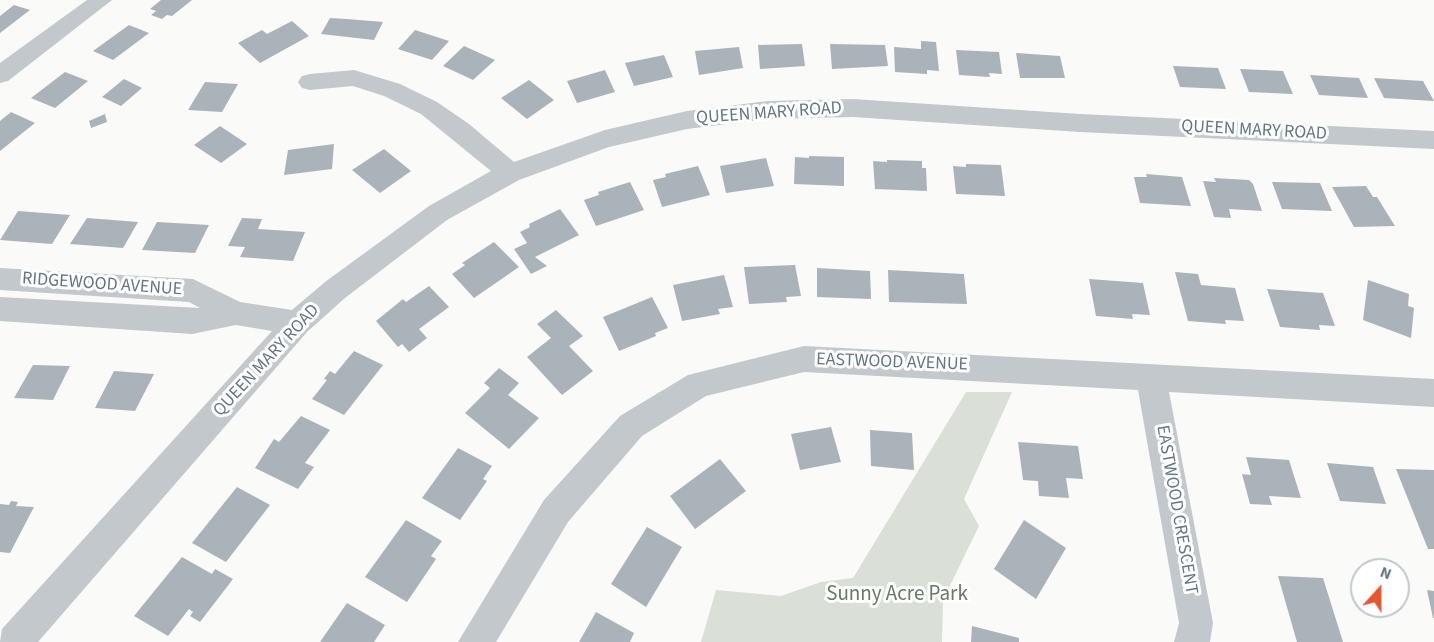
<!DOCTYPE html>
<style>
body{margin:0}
#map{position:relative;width:1434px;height:642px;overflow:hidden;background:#fafaf8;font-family:"Source Sans 3",sans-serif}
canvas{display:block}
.north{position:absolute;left:1350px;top:558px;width:60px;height:60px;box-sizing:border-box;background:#fff;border:2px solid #c1c8cd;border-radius:50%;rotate:21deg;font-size:16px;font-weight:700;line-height:24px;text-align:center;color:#657683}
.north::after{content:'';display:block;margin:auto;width:21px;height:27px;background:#e4572e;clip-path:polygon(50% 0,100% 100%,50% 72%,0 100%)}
</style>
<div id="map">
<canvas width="1434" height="642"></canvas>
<div class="north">N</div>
</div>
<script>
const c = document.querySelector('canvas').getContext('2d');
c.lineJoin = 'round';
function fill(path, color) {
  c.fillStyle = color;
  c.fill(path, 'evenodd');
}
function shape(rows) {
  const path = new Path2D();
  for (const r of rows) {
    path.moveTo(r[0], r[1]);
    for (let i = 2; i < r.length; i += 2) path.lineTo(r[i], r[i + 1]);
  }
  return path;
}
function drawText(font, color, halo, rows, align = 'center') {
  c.font = font + ' "Source Sans 3",sans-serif';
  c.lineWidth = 6;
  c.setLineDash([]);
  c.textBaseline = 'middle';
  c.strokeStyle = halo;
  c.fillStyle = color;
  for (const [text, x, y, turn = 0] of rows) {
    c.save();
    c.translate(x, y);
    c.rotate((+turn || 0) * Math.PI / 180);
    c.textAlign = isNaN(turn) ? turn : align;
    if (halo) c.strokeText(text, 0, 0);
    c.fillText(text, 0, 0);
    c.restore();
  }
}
fill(shape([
 [966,392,1012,392,964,499,979,526,943,600,942,642,701,642,716,590,781,596,821,582,853,578]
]), '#dadfd7');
fill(shape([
 [161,0,192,0,172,16,167,15,162,19,151,15,156,11,150,9],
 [14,5,30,10,0,33,0,16],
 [330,18,347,19,383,22,374,40,321,34],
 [292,21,309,36,260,63,238,43,262,30,267,34],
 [129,25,149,33,113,60,93,51],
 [415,30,449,41,432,60,398,49],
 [921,41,936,42,939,71,927,70,927,74,895,72,894,47,921,49],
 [802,44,805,66,760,69,758,45],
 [830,44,885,45,888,66,832,69],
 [464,46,495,60,473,80,443,66],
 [739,47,743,68,699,75,695,51],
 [956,50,999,52,1002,74,989,73,990,77,959,75],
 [1016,53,1060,56,1065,78,1020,78],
 [664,55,673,77,634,86,625,63],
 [1173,66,1218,68,1226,89,1180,87],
 [1240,69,1283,71,1293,94,1249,92],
 [605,70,615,92,577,103,567,81],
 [65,72,88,81,55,108,31,98],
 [1310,75,1359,78,1368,98,1319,95],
 [1374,78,1423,81,1434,101,1384,98],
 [124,79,142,88,121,106,102,97],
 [529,80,554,100,527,119,501,98],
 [205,82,238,84,222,112,188,110],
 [11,112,35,123,0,151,0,121],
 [105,114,107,122,91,128,89,121],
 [220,126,247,144,221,163,194,145],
 [334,144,332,169,284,175,288,150],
 [384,149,411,171,380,193,352,170],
 [809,156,844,157,844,186,794,184,795,157,809,158],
 [766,158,774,186,726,193,720,166],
 [887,160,922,161,922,168,926,168,927,191,875,189,873,161,887,162],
 [966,164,1001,165,1005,196,956,194,953,166,966,167],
 [698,166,710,195,662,207,653,180,666,177,665,174],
 [1146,174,1182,177,1191,206,1140,203,1134,177,1147,177],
 [1214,178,1249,180,1253,184,1262,211,1229,209,1231,218,1214,217,1203,181,1216,182],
 [630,182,644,210,596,226,584,200,599,195,598,192],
 [1272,182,1320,183,1332,211,1282,209],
 [1366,186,1373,197,1377,197,1395,226,1354,227,1332,187],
 [560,209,579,235,535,257,547,266,531,274,514,249,527,243,520,232,530,227,529,224],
 [18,211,70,215,52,244,0,240],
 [87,218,138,222,123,248,70,244],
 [242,218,262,219,258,229,305,232,293,261,240,257,245,247,228,246],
 [157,222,209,225,195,253,142,250],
 [494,242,519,267,474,298,452,274,465,265,462,263],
 [795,265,801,296,786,297,787,302,749,304,744,267],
 [817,268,870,271,871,299,817,297],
 [888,270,964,274,967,304,889,302],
 [1175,272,1198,274,1201,285,1235,288,1244,321,1225,320,1226,324,1188,321],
 [724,275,733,307,718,309,720,314,682,321,673,285],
 [1089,279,1143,283,1150,315,1132,314,1133,319,1096,316],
 [1368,280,1409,294,1408,306,1414,308,1411,338,1363,320],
 [429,286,449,307,419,329,427,338,409,352,402,344,398,347,376,321,403,299,406,302],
 [1267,289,1323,293,1335,326,1319,325,1320,330,1280,327],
 [652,297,668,328,655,333,656,336,619,351,603,317],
 [556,310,583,336,569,346,593,371,562,395,527,357,551,338,537,324],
 [354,351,383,365,344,415,312,399,327,380,324,379,330,371,335,374],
 [33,365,70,366,53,400,14,398],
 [499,368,519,383,508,395,539,418,509,449,465,413,490,388,484,383],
 [114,371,154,374,135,411,95,408],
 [301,416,330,430,305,463,314,467,298,489,255,468,274,439,279,442],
 [831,427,841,462,800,470,791,434],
 [870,430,912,433,914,470,871,466],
 [1018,442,1078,446,1083,479,1066,478,1069,498,1039,496,1038,481,1023,480],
 [458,448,492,466,483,479,487,481,460,520,422,498],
 [1246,457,1289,460,1301,498,1269,496,1272,505,1250,504,1242,474,1251,475],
 [720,459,746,491,695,529,670,496],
 [1327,463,1373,467,1386,504,1340,501],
 [1396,469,1434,470,1434,549,1428,549],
 [237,487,270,505,226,562,192,543],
 [11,501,18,502,16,506,34,507,10,553,0,552,0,504,9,505],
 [406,520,442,541,431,556,436,559,407,602,365,577],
 [1024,520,1066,548,1036,599,994,569],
 [647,527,682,547,646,607,611,584],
 [182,557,212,574,215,569,233,579,200,622,190,616,193,612,189,609,168,636,134,616],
 [1278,576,1323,578,1343,642,1297,642],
 [1427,590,1434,591,1434,618,1433,618],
 [347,603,385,625,374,642,320,642],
 [596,612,634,633,630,642,579,642],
 [972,626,1019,638,1019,642,971,642]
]), '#aab3b9');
fill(shape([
 [87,0,112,0,8,81,0,83,0,63,87,0],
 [354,70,400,84,437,102,469,124,514,162,605,130,687,111,768,101,853,99,1080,114,1434,131,1434,149,1080,132,853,117,768,119,687,129,609,147,519,180,447,220,345,298,307,332,38,642,0,642,2,629,272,331,236,325,192,334,0,321,0,297,200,308,189,302,0,290,0,268,193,279,240,302,292,310,325,282,429,206,491,171,421,114,384,96,353,86,310,90,302,88,298,82,302,76,310,74,354,70],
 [804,346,1434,379,1434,407,1169,392,1213,623,1210,642,1174,642,1179,623,1138,390,804,372,706,396,642,436,568,522,496,642,458,642,544,500,620,416,688,375,804,346]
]), '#c3c8cc');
drawText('18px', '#657683', '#fff', [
 ["QUEEN MARY ROAD",769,114,-4],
 ["QUEEN MARY ROAD",1254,131,3],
 ["RIDGEWOOD AVENUE",102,285,4],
 ["QUEEN MARY ROAD",267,361,-47],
 ["EASTWOOD AVENUE",892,363,2],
 ["EASTWOOD CRESCENT",1176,510,80]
]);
drawText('21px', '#687a64', '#fff', [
 ["Sunny Acre Park",897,595]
]);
</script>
